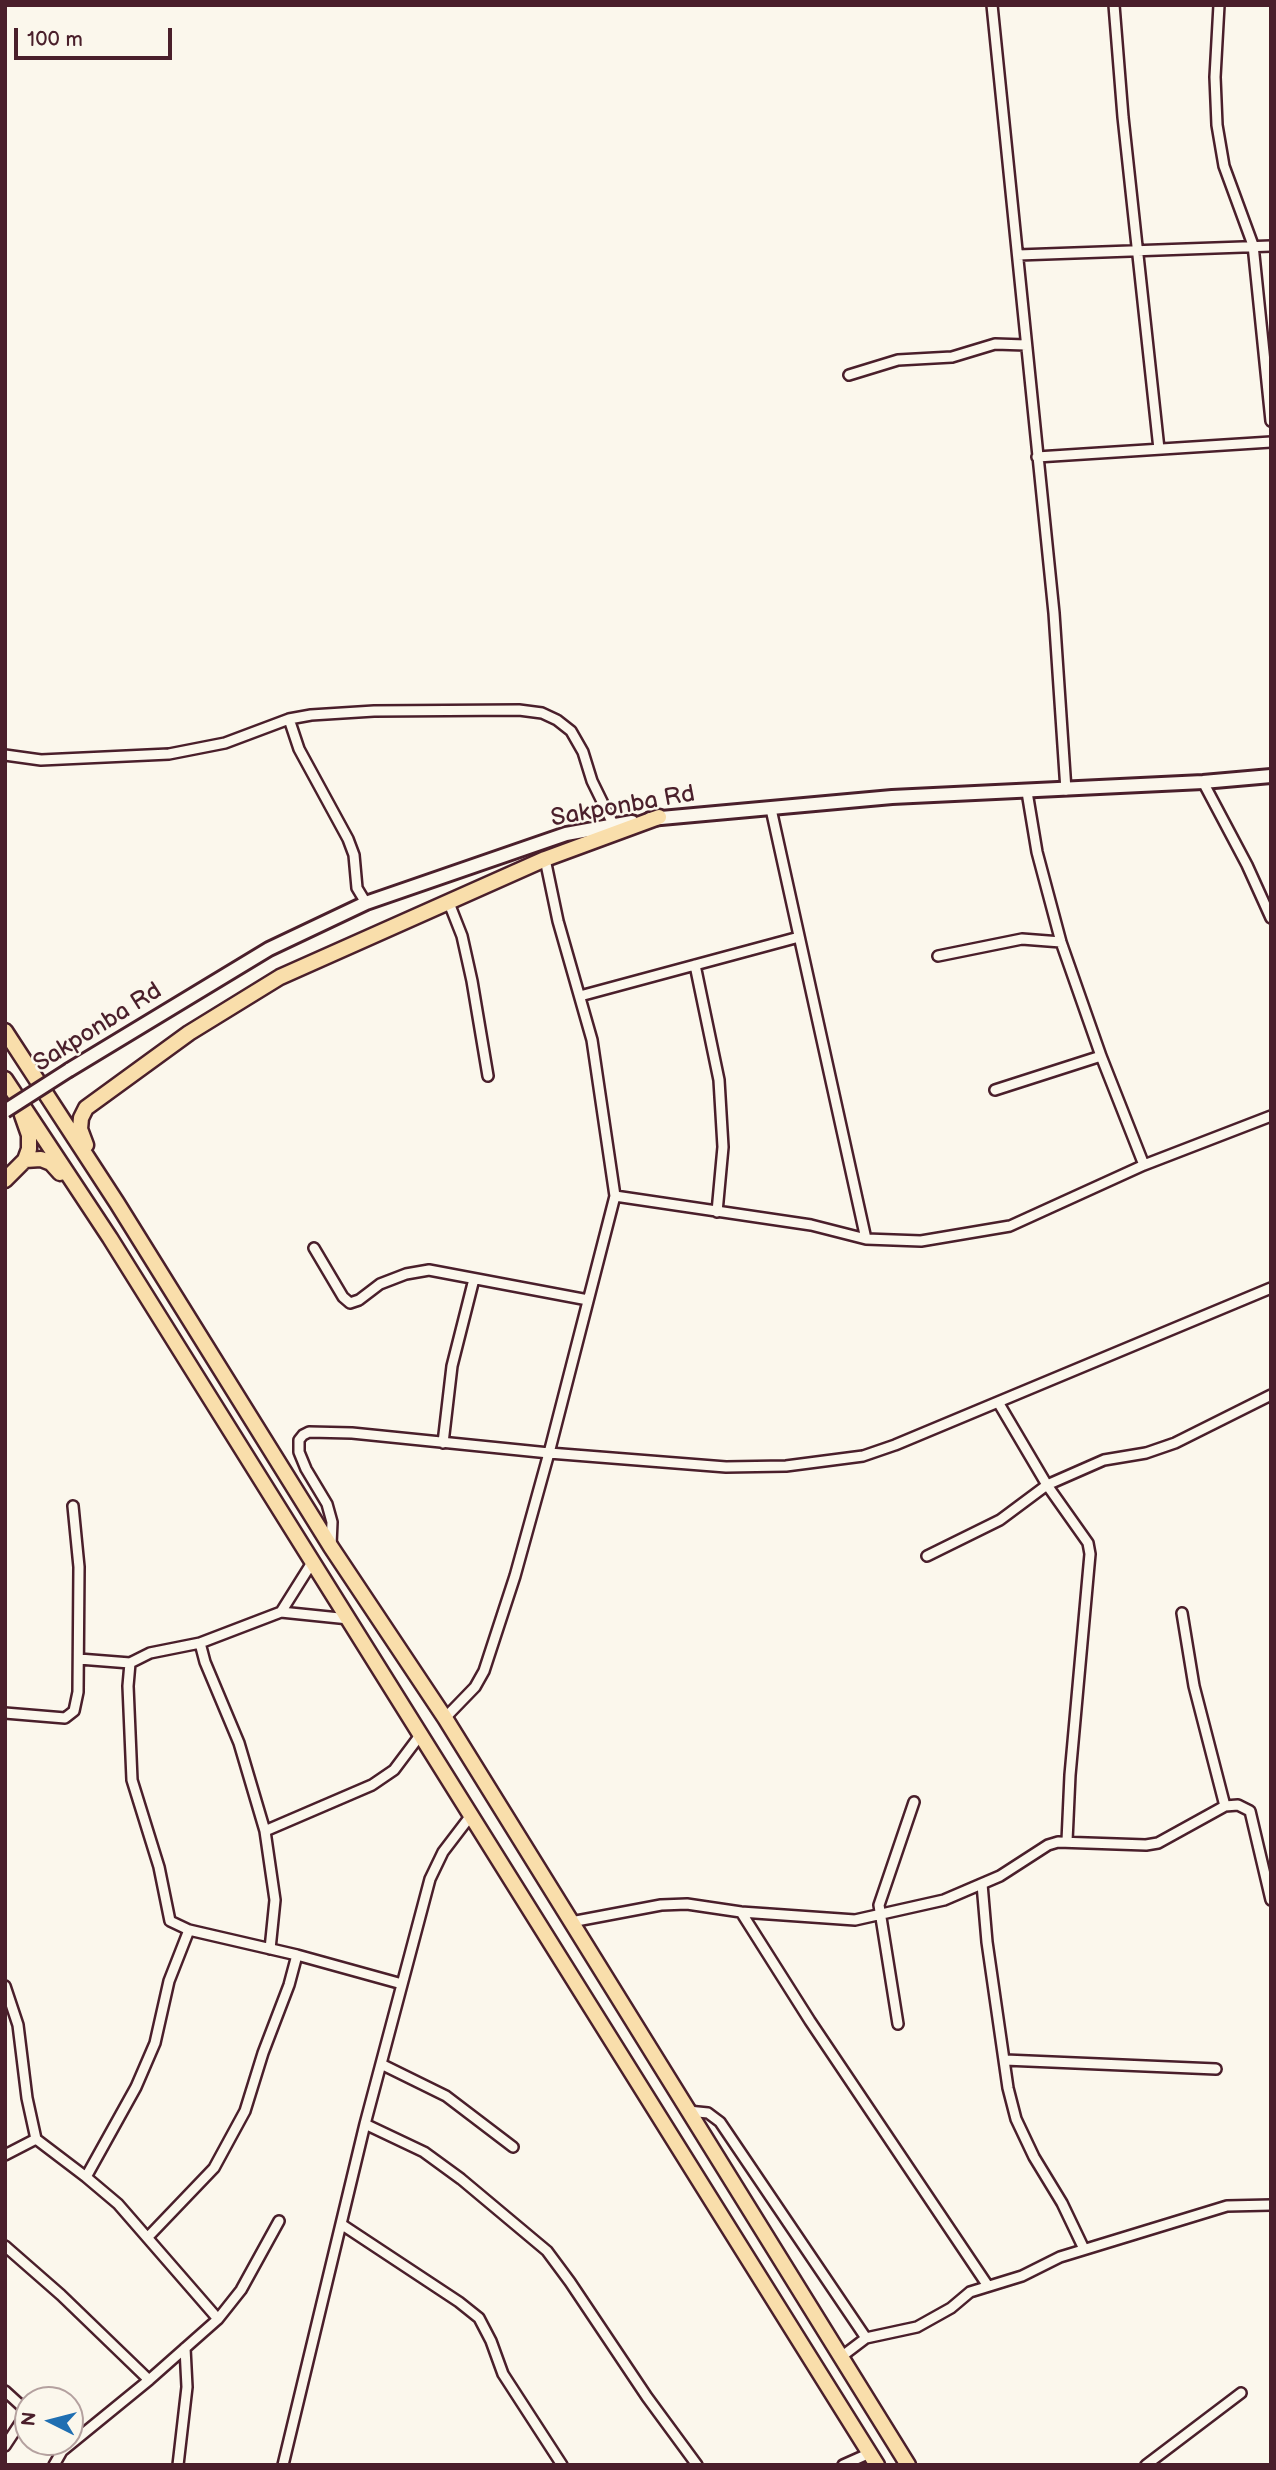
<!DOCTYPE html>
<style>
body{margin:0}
#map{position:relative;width:1276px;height:2470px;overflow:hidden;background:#fbf7ec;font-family:"Balsamiq Sans",sans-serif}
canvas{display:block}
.frame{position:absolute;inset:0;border:7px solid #4a1f2b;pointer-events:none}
.north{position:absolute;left:14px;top:2386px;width:70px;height:70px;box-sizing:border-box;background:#fbf7ec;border:2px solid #b4a19f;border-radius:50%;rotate:276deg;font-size:19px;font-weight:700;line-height:28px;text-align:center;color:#4a1f2b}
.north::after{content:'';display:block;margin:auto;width:24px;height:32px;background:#1f6fb2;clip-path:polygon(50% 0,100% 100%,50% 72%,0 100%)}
.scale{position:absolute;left:14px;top:28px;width:158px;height:32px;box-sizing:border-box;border:4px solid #4a1f2b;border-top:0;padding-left:9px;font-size:21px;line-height:24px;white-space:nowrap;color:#4a1f2b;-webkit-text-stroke:5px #fbf7ec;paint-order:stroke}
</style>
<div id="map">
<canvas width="1276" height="2470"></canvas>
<div class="frame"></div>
<div class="north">N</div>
<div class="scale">100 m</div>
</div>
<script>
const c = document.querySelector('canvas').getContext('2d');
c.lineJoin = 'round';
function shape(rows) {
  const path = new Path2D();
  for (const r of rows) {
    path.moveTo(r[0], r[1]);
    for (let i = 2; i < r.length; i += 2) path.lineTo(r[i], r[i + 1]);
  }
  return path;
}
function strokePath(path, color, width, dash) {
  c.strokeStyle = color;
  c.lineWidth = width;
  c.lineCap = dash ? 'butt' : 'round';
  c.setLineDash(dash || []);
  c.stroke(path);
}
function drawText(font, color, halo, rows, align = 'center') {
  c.font = font + ' "Balsamiq Sans",sans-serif';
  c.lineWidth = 5;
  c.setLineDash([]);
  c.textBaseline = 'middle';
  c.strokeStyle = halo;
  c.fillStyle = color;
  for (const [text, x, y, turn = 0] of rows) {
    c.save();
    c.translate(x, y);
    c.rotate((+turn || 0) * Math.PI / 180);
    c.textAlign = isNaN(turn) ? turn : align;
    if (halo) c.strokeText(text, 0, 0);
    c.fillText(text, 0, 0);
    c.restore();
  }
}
const minor = shape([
 [992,5,1054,613,1066,790],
 [1114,5,1123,117,1159,449],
 [1219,5,1215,77,1217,125,1224,166,1253,245,1271,421],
 [1018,255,1271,246],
 [849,375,898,360,952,357,995,344,1026,345],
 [1037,457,1271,442],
 [289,719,299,749,348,839,354,855,357,888,366,903],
 [5,755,41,760,169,754,225,743,289,719,311,715,374,711,519,710,542,713,557,720,571,731,583,752,592,781,614,826],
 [1203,782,1247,865,1271,918],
 [1027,792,1037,852,1061,942,1101,1056,1144,1165],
 [771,809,866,1239],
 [449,903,462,936,472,981,488,1076],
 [938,956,1022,939,1061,942],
 [695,965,719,1080,723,1147,717,1212],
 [580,996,799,937],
 [995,1090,1101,1056],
 [615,1196,811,1225,866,1239,921,1241,1010,1226,1144,1165,1271,1116],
 [314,1248,343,1297,350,1303,359,1300,380,1284,406,1274,429,1270,588,1300],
 [998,1402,1047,1485,1088,1543,1090,1554,1070,1775,1067,1841],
 [443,1443,452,1366,474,1279],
 [331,1545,332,1522,327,1504,306,1469,299,1452,299,1440,303,1435,309,1432,352,1433,549,1453,726,1467,786,1466,863,1456,895,1445,1271,1288],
 [927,1556,1000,1520,1047,1485,1104,1460,1146,1453,1175,1443,1271,1395],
 [281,1612,313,1561],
 [200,1643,205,1662,239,1743,265,1831,275,1900,270,1949],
 [79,1659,130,1663],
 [5,1713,65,1718,74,1711,78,1692,79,1567,73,1506],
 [445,1718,475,1687,484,1671,515,1576,549,1453,615,1196,592,1040,558,921,545,859],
 [1225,1806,1238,1805,1250,1811,1271,1900],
 [265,1831,372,1785,394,1770,421,1734],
 [982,1884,987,1942,1008,2088,1016,2119,1034,2157,1062,2203,1084,2249],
 [741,1912,810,2021,988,2286],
 [571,1922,661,1905,687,1904,741,1912,855,1920,944,1900,1000,1876,1048,1845,1058,1842,1146,1845,1158,1843,1225,1806,1194,1686,1182,1613],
 [297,1955,402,1984],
 [5,1986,18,2025,27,2098,36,2139,5,2155],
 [898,2024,879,1905,914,1802],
 [1005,2060,1216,2069],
 [381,2064,446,2096,513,2147],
 [688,2111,708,2113,720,2122,866,2338],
 [365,2124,424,2152,461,2179,547,2251,570,2282,647,2397,697,2465],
 [36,2139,86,2177,118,2204,218,2319],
 [86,2177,136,2087,155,2043,169,1981,189,1930],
 [341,2224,459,2302,479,2318,491,2341,503,2374,562,2465],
 [148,2237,214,2168,245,2111,263,2053,289,1985,297,1955,189,1930,170,1921,159,1867,132,1780,128,1686,130,1663,150,1653,200,1643,281,1612,349,1619],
 [5,2246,61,2295,149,2380],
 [841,2357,866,2338,917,2327,951,2308,970,2292,1022,2276,1060,2257,1227,2206,1271,2205],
 [5,2391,28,2412],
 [5,2446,28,2411],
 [62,2451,149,2380,218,2319,241,2290,279,2221],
 [54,2465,62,2451,54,2442],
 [178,2465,187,2387,185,2348],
 [283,2465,365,2124,430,1879,443,1852,472,1814],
 [843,2465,870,2453],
 [1146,2465,1241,2393]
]);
const secondary = shape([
 [650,819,892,797,1203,782,1271,776],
 [69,1070,269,949,366,903,566,834,632,822]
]);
const trunk = shape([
 [5,1031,117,1203,331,1547,445,1718,908,2465],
 [5,1079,110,1238,877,2465],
 [86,1145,80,1129,81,1118,86,1108,189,1033,280,977,545,859,659,817],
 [25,1160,41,1159,51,1163,60,1173],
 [5,1180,25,1160,29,1149,29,1135,22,1115]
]);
strokePath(minor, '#4a1f2b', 14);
strokePath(secondary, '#4a1f2b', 18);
strokePath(trunk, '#4a1f2b', 19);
strokePath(minor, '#fbf7ec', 9);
strokePath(secondary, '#fbf7ec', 12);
strokePath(trunk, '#f9deab', 14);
const secondaryBridge = shape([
 [5,1111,69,1070]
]);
strokePath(secondaryBridge, '#4a1f2b', 18, []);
strokePath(secondaryBridge, '#fbf7ec', 12);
drawText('24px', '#4a1f2b', '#fbf7ec', [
 ["Sakponba Rd",623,807,-10],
 ["Sakponba Rd",98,1028,-32]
]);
</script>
